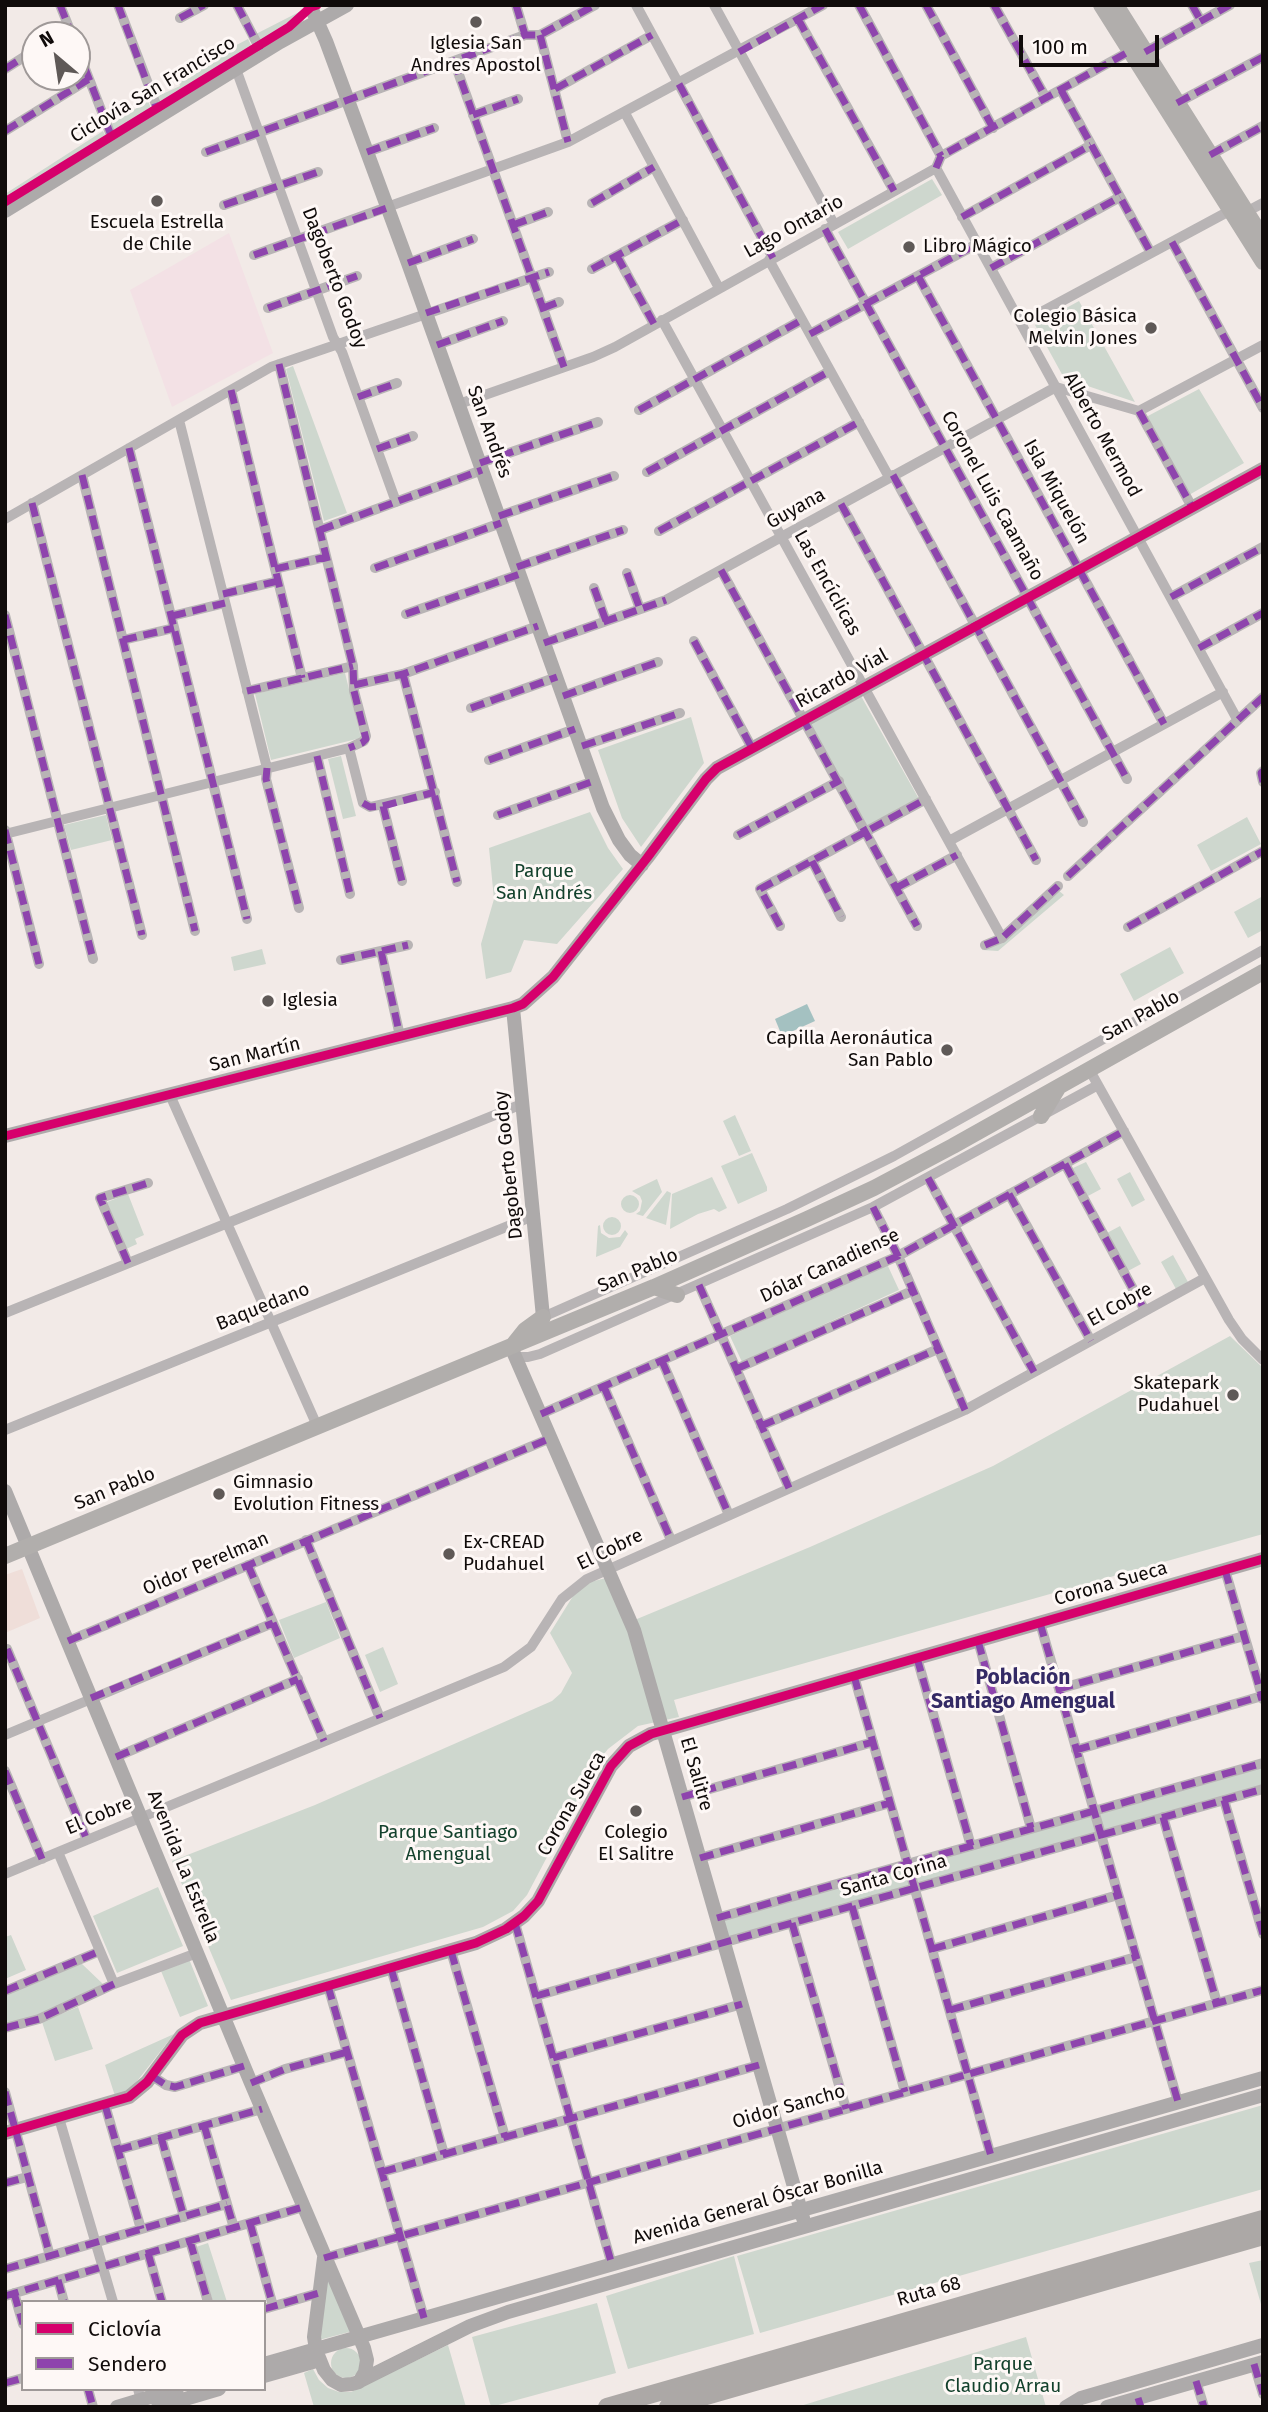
<!DOCTYPE html>
<meta charset="utf-8">
<style>
body{margin:0}
#map{position:relative;width:1268px;height:2412px;overflow:hidden;background:#f2eae7;font-family:"Fira Sans",sans-serif}
canvas{display:block}
.frame{position:absolute;inset:0;border:7px solid #100b0a;pointer-events:none}
.legend{position:absolute;left:21px;top:2300px;width:245px;height:91px;box-sizing:border-box;background:#fef8f6;border:2px solid #9f9998;margin:0;padding:9px 12px;list-style:none;font-size:21px;color:#100b0a}
.legend li{display:flex;align-items:center;gap:14px;height:35px}
.legend b{width:35px;border:2px solid #9f9998}
.north{position:absolute;left:21px;top:21px;width:70px;height:70px;box-sizing:border-box;background:#fef8f6;border:2px solid #9f9998;border-radius:50%;rotate:331deg;font-size:19px;font-weight:700;line-height:28px;text-align:center;color:#100b0a}
.north::after{content:'';display:block;margin:auto;width:24px;height:32px;background:#5f5957;clip-path:polygon(50% 0,100% 100%,50% 72%,0 100%)}
.scale{position:absolute;left:1019px;top:35px;width:140px;height:32px;box-sizing:border-box;border:4px solid #100b0a;border-top:0;padding-left:9px;font-size:21px;line-height:24px;white-space:nowrap;color:#100b0a;-webkit-text-stroke:5px #fef8f6;paint-order:stroke}
</style>
<div id="map">
<canvas width="1268" height="2412"></canvas>
<div class="frame"></div>
<ul class="legend">
<li><b style="height:9px;background:#d6006c"></b>Ciclovía</li>
<li><b style="height:9px;background:#8e44ad"></b>Sendero</li>
</ul>
<div class="north">N</div>
<div class="scale">100 m</div>
</div>
<script>
const c = document.querySelector('canvas').getContext('2d');
c.lineJoin = 'round';
function fill(path, color) {
  c.fillStyle = color;
  c.fill(path, 'evenodd');
}
function shape(rows) {
  const path = new Path2D();
  for (const r of rows) {
    if (r.length === 3) {
      path.moveTo(r[0] + r[2], r[1]);
      path.arc(r[0], r[1], r[2], 0, 2 * Math.PI);
      continue;
    }
    path.moveTo(r[0], r[1]);
    for (let i = 2; i < r.length; i += 2) path.lineTo(r[i], r[i + 1]);
  }
  return path;
}
function strokePath(path, color, width, dash) {
  c.strokeStyle = color;
  c.lineWidth = width;
  c.lineCap = dash ? 'butt' : 'round';
  c.setLineDash(dash || []);
  c.stroke(path);
}
function drawText(font, color, halo, rows, align = 'center') {
  c.font = font + ' "Fira Sans",sans-serif';
  c.lineWidth = 6;
  c.setLineDash([]);
  c.textBaseline = 'middle';
  c.strokeStyle = halo;
  c.fillStyle = color;
  for (const [text, x, y, turn = 0] of rows) {
    c.save();
    c.translate(x, y);
    c.rotate((+turn || 0) * Math.PI / 180);
    c.textAlign = isNaN(turn) ? turn : align;
    if (halo) c.strokeText(text, 0, 0);
    c.fillText(text, 0, 0);
    c.restore();
  }
}
fill(shape([
 [22,1569,40,1618,5,1633,5,1575]
]), '#efded9');
fill(shape([
 [229,233,273,353,172,407,130,290]
]), '#f3e1e5');
fill(shape([
 [299,12,305,22,262,48,254,35],
 [248,39,254,51,160,108,156,97,180,86,177,76],
 [148,101,153,113,114,137,110,125],
 [103,131,109,143,5,208,5,194],
 [932,179,942,195,848,249,838,232],
 [1079,301,1135,402,1064,378,1035,325],
 [293,366,347,513,324,521,286,369],
 [1199,389,1244,463,1189,495,1146,417],
 [345,673,361,738,271,760,255,694],
 [861,696,919,799,867,826,810,724],
 [691,717,704,763,641,847,622,818,598,750],
 [341,756,356,816,343,819,328,759],
 [590,812,608,848,623,869,557,944,524,940,511,972,486,979,481,944,494,899,489,848],
 [106,815,112,840,71,850,64,825],
 [1247,817,1261,844,1211,871,1197,845],
 [1058,890,1064,895,998,951,982,950,982,943,1001,938],
 [1263,896,1263,930,1248,938,1234,912],
 [1170,947,1184,973,1134,1001,1120,974],
 [262,949,266,964,234,971,231,957],
 [735,1115,751,1151,739,1156,723,1121],
 [752,1153,767,1187,767,1191,738,1204,721,1166],
 [1086,1162,1101,1189,1088,1196,1073,1168],
 [1130,1172,1145,1200,1132,1207,1117,1179],
 [712,1177,727,1208,719,1212,714,1209,698,1214,670,1229,672,1194],
 [657,1179,662,1192,643,1216,636,1214,640,1211,642,1201,640,1196,632,1191],
 [667,1191,671,1193,666,1225,646,1218],
 [128,1194,144,1235,135,1239,137,1244,126,1249,107,1202],
 [630,1204,9],
 [612,1226,9],
 [600,1225,601,1233,609,1238,620,1237,625,1230,628,1234,620,1247,596,1257,598,1226],
 [1120,1226,1141,1264,1128,1271,1107,1233],
 [1173,1255,1188,1282,1176,1289,1161,1262],
 [887,1264,899,1290,742,1362,730,1336],
 [1230,1336,1263,1368,1263,1534,674,1700,679,1717,638,1726,608,1749,596,1764,527,1895,513,1911,483,1927,231,2000,172,1861,315,1805,552,1701,561,1693,572,1673,550,1633,573,1596,590,1582,606,1578,625,1624,810,1547,993,1466],
 [326,1602,340,1638,294,1658,279,1620],
 [383,1647,398,1684,380,1692,365,1655],
 [1263,1767,1263,1786,726,1938,721,1921],
 [158,1887,183,1946,117,1973,93,1916],
 [11,1935,26,1970,5,1979,5,1937],
 [189,1959,208,2006,180,2017,161,1971],
 [81,1963,103,1984,39,2015,5,2024,5,1995],
 [78,2007,93,2049,55,2061,42,2022],
 [174,2034,134,2085,124,2093,115,2096,105,2065],
 [1263,2105,1263,2189,760,2333,737,2256],
 [208,2243,227,2302,213,2302,196,2247],
 [734,2256,754,2334,628,2369,606,2296],
 [1263,2260,1263,2311,1249,2263],
 [331,2281,353,2331,319,2340,326,2283],
 [597,2303,616,2373,491,2407,472,2337],
 [1026,2337,1046,2407,797,2407],
 [448,2345,466,2407,314,2407,304,2373,313,2369,319,2380,328,2388,339,2392,351,2392],
 [346,2363,15]
]), '#ced7ce');
fill(shape([
 [807,1004,815,1021,782,1036,775,1019]
]), '#a4c1c1');
strokePath(shape([
 [60,5,72,35],
 [118,5,160,115],
 [237,5,262,53],
 [516,5,525,35],
 [636,5,773,258],
 [714,5,834,224],
 [859,5,941,156],
 [926,5,993,128],
 [994,5,1046,98],
 [1192,5,1201,21],
 [180,18,204,5],
 [798,19,894,191],
 [540,35,568,142],
 [77,48,114,143],
 [1145,52,1230,5],
 [454,61,564,367],
 [5,69,35,50],
 [236,69,333,337,342,352,396,502],
 [555,89,652,35],
 [1061,90,1151,253],
 [1177,103,1263,57],
 [625,113,719,288],
 [473,115,518,99],
 [5,131,89,79],
 [206,152,525,35,540,35,595,5],
 [367,152,434,128],
 [1210,155,1263,126],
 [936,168,1237,719],
 [592,203,654,167],
 [224,205,318,172],
 [1246,212,1263,203],
 [962,217,1091,145],
 [513,225,548,212],
 [825,229,1127,779],
 [1172,242,1263,408],
 [254,255,568,142,823,5],
 [617,256,654,324],
 [769,260,889,477],
 [408,263,473,239],
 [991,268,1120,197],
 [592,269,683,220],
 [918,276,1164,724],
 [268,308,357,276],
 [543,308,559,302],
 [662,320,1002,938],
 [1021,323,1233,209],
 [810,334,977,244],
 [437,345,503,321],
 [231,390,302,678],
 [358,397,397,383],
 [459,404,593,357,615,347,936,168,941,156,1130,51],
 [639,410,802,320],
 [1139,411,1192,507],
 [179,420,267,768,266,779,299,908],
 [129,448,247,919],
 [377,449,413,436],
 [480,463,598,422],
 [647,472,830,371],
 [82,475,195,931],
 [893,475,1083,822],
 [32,503,142,935],
 [841,504,1036,860],
 [499,516,614,476],
 [5,519,271,367,549,272],
 [320,530,482,470],
 [659,531,859,422],
 [517,567,623,530],
 [375,568,501,523],
 [275,569,326,557],
 [721,570,917,926],
 [627,573,640,609],
 [594,588,606,621],
 [223,594,278,581],
 [1171,597,1263,547],
 [406,614,520,574],
 [5,615,93,959],
 [172,616,225,603],
 [123,640,174,628],
 [694,641,752,748],
 [544,643,666,600,1056,387,1139,411,1263,345],
 [1199,648,1263,613],
 [403,674,457,882],
 [354,685,403,674,538,626],
 [247,691,353,666],
 [563,696,658,662],
 [471,708,557,677],
 [582,746,680,713],
 [349,748,363,803,370,807,435,792],
 [317,756,350,894],
 [489,760,575,729],
 [1263,771,1261,773,1263,782],
 [383,806,402,881],
 [498,815,594,781],
 [5,830,39,964],
 [5,834,349,748,364,741,366,736,354,691,353,666,279,364],
 [738,835,839,781],
 [949,841,1223,692],
 [812,861,841,917],
 [1068,876,1263,697],
 [896,888,957,855],
 [780,926,760,889,926,799],
 [1128,927,1263,851],
 [985,945,1002,938,1058,886],
 [381,951,400,1036],
 [341,960,408,945],
 [1089,1069,1229,1320,1242,1339,1263,1360],
 [170,1095,318,1428],
 [1065,1164,1145,1311],
 [928,1178,1034,1372],
 [1009,1194,1091,1341],
 [873,1207,898,1256,965,1410],
 [128,1263,100,1198,148,1183],
 [699,1285,789,1488],
 [5,1313,522,1104],
 [543,1317,787,1209,894,1156,1263,950],
 [516,1357,528,1357,540,1354,873,1207,1098,1085],
 [662,1361,729,1515],
 [736,1369,912,1291],
 [604,1387,671,1540],
 [541,1414,898,1256,1124,1131],
 [761,1426,938,1349],
 [5,1430,533,1216],
 [306,1540,380,1718],
 [248,1565,324,1741],
 [1225,1570,1263,1699],
 [1040,1623,1178,2102],
 [68,1641,551,1438],
 [978,1641,1031,1828],
 [7,1649,87,1840],
 [917,1658,971,1846],
 [854,1676,991,2156],
 [1059,1689,1244,1636],
 [5,1735,273,1623],
 [1076,1750,1262,1696],
 [116,1757,298,1679],
 [5,1771,42,1859],
 [682,1797,873,1742],
 [1224,1800,1263,1934],
 [1163,1817,1217,2003],
 [58,1852,114,1984],
 [700,1858,890,1803],
 [5,1874,504,1667,531,1647,562,1599,587,1579,965,1410,1205,1278],
 [852,1906,905,2092],
 [717,1918,1263,1763],
 [515,1923,612,2265],
 [792,1923,846,2109],
 [932,1949,1118,1895],
 [451,1951,505,2137],
 [391,1968,444,2154],
 [328,1986,424,2318],
 [5,1991,100,1951],
 [536,1996,1263,1789],
 [950,2010,1136,1957],
 [5,2028,39,2019,114,1984,197,1953],
 [553,2058,742,2004],
 [152,2076,166,2085,175,2087,244,2066],
 [251,2083,285,2069,347,2052],
 [5,2092,50,2256],
 [105,2105,141,2229],
 [59,2118,113,2302],
 [204,2125,234,2228],
 [161,2137,184,2217],
 [118,2150,262,2109],
 [382,2172,759,2065],
 [5,2183,27,2177],
 [250,2223,273,2306],
 [190,2241,208,2302],
 [148,2253,162,2302],
 [324,2258,1263,1990],
 [5,2269,227,2204],
 [58,2280,64,2302],
 [14,2293,23,2324],
 [5,2296,303,2207],
 [264,2309,319,2293],
 [1254,2364,1263,2394],
 [1196,2381,1204,2407],
 [5,2383,23,2378],
 [88,2389,93,2407],
 [138,2389,141,2400]
]), '#b8b4b5', 10);
strokePath(shape([
 [310,5,326,41,408,263,603,808,619,840,630,855,642,865],
 [5,211,280,42,347,5],
 [513,1008,543,1317],
 [5,1136,513,1008,523,1004,553,977,647,858,706,779,717,768,1263,469],
 [511,1347,634,1630,803,2218],
 [5,1491,251,2083,364,2348,367,2360,365,2372,359,2382,352,2384,341,2385,332,2380,324,2370,316,2350,314,2337,324,2258],
 [5,2133,129,2097,147,2082,182,2035,200,2023,476,1943,506,1929,524,1916,538,1901,611,1766,629,1746,651,1734,1263,1559],
 [264,2364,1263,2078],
 [264,2376,320,2360],
 [360,2381,470,2326,508,2312,1263,2095],
 [117,2407,177,2389],
 [158,2407,219,2389],
 [1066,2407,1081,2398,1263,2345],
 [1107,2407,1263,2362]
]), '#adaaaa', 14);
strokePath(shape([
 [1101,5,1263,262],
 [1116,5,1263,238],
 [1041,1116,1058,1088],
 [654,1287,677,1295],
 [513,1345,525,1330,543,1317],
 [5,1556,654,1287,807,1219,874,1188,953,1146,1263,972]
]), '#b1aeac', 16);
strokePath(shape([
 [607,2407,1263,2219],
 [668,2407,1263,2236]
]), '#aca8a6', 18);
strokePath(shape([
 [60,5,72,35],
 [118,5,158,112],
 [237,5,260,50],
 [516,5,525,35],
 [859,5,941,156],
 [926,5,993,128],
 [994,5,1046,98],
 [1192,5,1201,21],
 [180,18,204,5],
 [798,19,894,191],
 [540,35,568,142],
 [77,48,114,143],
 [739,52,823,5],
 [1145,52,1230,5],
 [454,61,564,367],
 [5,69,35,50],
 [679,84,773,258],
 [555,89,652,35],
 [1061,90,1151,253],
 [1177,103,1263,57],
 [473,115,518,99],
 [5,131,89,79],
 [206,152,525,35,540,35,595,5],
 [367,152,434,128],
 [1210,155,1263,126],
 [936,168,941,156,1130,51],
 [592,203,654,167],
 [224,205,318,172],
 [962,217,1091,145],
 [513,225,548,212],
 [825,229,1127,779],
 [1172,242,1263,408],
 [254,255,387,208],
 [617,256,654,324],
 [408,263,473,239],
 [991,268,1120,197],
 [592,269,683,220],
 [918,276,1164,724],
 [268,308,357,276],
 [543,308,559,302],
 [426,313,549,272],
 [810,334,977,244],
 [437,345,503,321],
 [279,364,353,666,354,691,366,739,362,743,349,748],
 [231,390,302,678],
 [358,397,397,383],
 [639,410,802,320],
 [1139,411,1192,507],
 [129,448,247,919],
 [377,449,413,436],
 [480,463,598,422],
 [647,472,830,371],
 [82,475,195,931],
 [893,475,1083,822],
 [32,503,142,935],
 [841,504,1036,860],
 [499,516,614,476],
 [320,530,482,470],
 [659,531,859,422],
 [517,567,623,530],
 [375,568,501,523],
 [275,569,326,557],
 [721,570,917,926],
 [627,573,640,609],
 [594,588,606,621],
 [223,594,278,581],
 [1171,597,1263,547],
 [406,614,520,574],
 [5,615,93,959],
 [172,616,225,603],
 [123,640,174,628],
 [694,641,752,748],
 [544,643,666,600],
 [1199,648,1263,613],
 [403,674,457,882],
 [354,685,403,674,538,626],
 [247,691,353,666],
 [563,696,658,662],
 [471,708,557,677],
 [582,746,680,713],
 [317,756,350,894],
 [489,760,575,729],
 [267,768,266,779,299,908],
 [1263,771,1261,773,1263,782],
 [363,803,370,807,383,806,435,792],
 [383,806,402,881],
 [498,815,594,781],
 [5,830,39,964],
 [738,835,839,781],
 [812,861,841,917],
 [1068,876,1263,697],
 [896,888,957,855],
 [780,926,760,889,926,799],
 [1128,927,1263,851],
 [985,945,1002,938,1058,886],
 [381,951,400,1036],
 [341,960,408,945],
 [1065,1164,1145,1311],
 [928,1178,1034,1372],
 [1009,1194,1091,1341],
 [873,1207,898,1256,965,1410],
 [128,1263,100,1198,148,1183],
 [699,1285,789,1488],
 [662,1361,729,1515],
 [736,1369,912,1291],
 [604,1387,671,1540],
 [541,1414,898,1256,1124,1131],
 [761,1426,938,1349],
 [306,1540,380,1718],
 [248,1565,324,1741],
 [1225,1570,1263,1700],
 [1040,1623,1178,2102],
 [68,1641,551,1438],
 [978,1641,1031,1828],
 [7,1649,87,1840],
 [917,1658,971,1846],
 [854,1676,991,2156],
 [1059,1689,1244,1636],
 [91,1698,273,1623],
 [1076,1750,1262,1696],
 [116,1757,298,1679],
 [5,1771,42,1859],
 [682,1797,873,1742],
 [1224,1800,1263,1934],
 [1163,1817,1217,2003],
 [700,1858,890,1803],
 [852,1906,905,2092],
 [717,1918,1263,1763],
 [515,1923,612,2265],
 [792,1923,846,2109],
 [932,1949,1118,1895],
 [451,1951,505,2137],
 [391,1968,444,2154],
 [328,1986,424,2318],
 [5,1991,100,1951],
 [536,1996,1263,1789],
 [950,2010,1136,1957],
 [5,2028,39,2019,114,1984],
 [553,2058,742,2004],
 [152,2076,166,2085,175,2087,244,2066],
 [251,2083,285,2069,347,2052],
 [5,2092,50,2256],
 [105,2105,141,2229],
 [204,2125,234,2228],
 [161,2137,184,2217],
 [118,2150,262,2109],
 [382,2172,759,2065],
 [5,2183,27,2177],
 [250,2223,273,2306],
 [190,2241,208,2302],
 [148,2253,162,2302],
 [324,2258,1263,1990],
 [5,2269,227,2204],
 [58,2280,64,2302],
 [14,2293,23,2324],
 [5,2296,303,2207],
 [264,2309,319,2293],
 [1254,2364,1263,2394],
 [1196,2381,1204,2407],
 [5,2383,23,2378],
 [88,2389,93,2407],
 [1138,2398,1141,2407]
]), '#8e44ad', 7, [14, 7]);
strokePath(shape([
 [5,202,289,27,311,7,317,5],
 [5,1136,513,1008,523,1004,553,977,647,858,706,779,717,768,1263,469],
 [5,2133,129,2097,147,2082,182,2035,200,2023,476,1943,506,1929,524,1916,538,1901,611,1766,629,1746,651,1734,1263,1559]
]), '#d6006c', 9);
for (const [x, y, r, color] of [
 [476,22,7,"#5f5957"],
 [157,201,7,"#5f5957"],
 [909,247,7,"#5f5957"],
 [1151,328,7,"#5f5957"],
 [268,1001,7,"#5f5957"],
 [947,1050,7,"#5f5957"],
 [1233,1395,7,"#5f5957"],
 [219,1494,7,"#5f5957"],
 [449,1554,7,"#5f5957"],
 [636,1811,7,"#5f5957"]
]) {
  const dot = new Path2D();
  dot.arc(x, y, r, 0, 2 * Math.PI);
  c.fillStyle = color;
  c.fill(dot);
  strokePath(dot, '#fef8f6', 2.5);
}
drawText('19px', '#100b0a', '#fef8f6', [
 ["Iglesia San",476,44,"center"],
 ["Andres Apostol",476,66,"center"],
 ["Escuela Estrella",157,223,"center"],
 ["de Chile",157,245,"center"],
 ["Libro Mágico",923,247],
 ["Colegio Básica",1137,317,"right"],
 ["Melvin Jones",1137,339,"right"],
 ["Iglesia",282,1001],
 ["Capilla Aeronáutica",933,1039,"right"],
 ["San Pablo",933,1061,"right"],
 ["Skatepark",1219,1384,"right"],
 ["Pudahuel",1219,1406,"right"],
 ["Gimnasio",233,1483],
 ["Evolution Fitness",233,1505],
 ["Ex-CREAD",463,1543],
 ["Pudahuel",463,1565],
 ["Colegio",636,1833,"center"],
 ["El Salitre",636,1855,"center"]
], 'left');
drawText('19px', '#100b0a', '#fef8f6', [
 ["Ciclovía San Francisco",153,90,-31],
 ["Lago Ontario",794,227,-29],
 ["Dagoberto Godoy",334,278,69],
 ["San Andrés",489,432,70],
 ["Alberto Mermod",1102,435,61],
 ["Isla Miquelón",1056,492,61],
 ["Coronel Luis Caamaño",992,496,61],
 ["Guyana",796,509,-29],
 ["Las Encíclicas",827,583,61],
 ["Ricardo Vial",842,679,-29],
 ["San Pablo",1141,1016,-29],
 ["San Martín",255,1055,-14],
 ["Dagoberto Godoy",509,1165,-96],
 ["Dólar Canadiense",830,1266,-25],
 ["San Pablo",638,1271,-23],
 ["El Cobre",1120,1305,-29],
 ["Baquedano",263,1307,-22],
 ["San Pablo",115,1489,-22],
 ["El Cobre",610,1550,-26],
 ["Oidor Perelman",206,1564,-23],
 ["Corona Sueca",1111,1584,-16],
 ["El Salitre",696,1774,74],
 ["Corona Sueca",572,1804,-60],
 ["El Cobre",99,1816,-23],
 ["Avenida La Estrella",183,1867,68],
 ["Santa Corina",894,1876,-16],
 ["Oidor Sancho",789,2107,-16],
 ["Avenida General Óscar Bonilla",758,2203,-16],
 ["Ruta 68",929,2292,-16]
]);
drawText('19px', '#13412c', '#fef8f6', [
 ["Parque",544,872],
 ["San Andrés",544,894],
 ["Parque Santiago",448,1833],
 ["Amengual",448,1855],
 ["Parque",1003,2365],
 ["Claudio Arrau",1003,2387]
]);
drawText('bold 21px', '#342a65', '#fef8f6', [
 ["Población",1023,1678],
 ["Santiago Amengual",1023,1702]
]);
</script>
